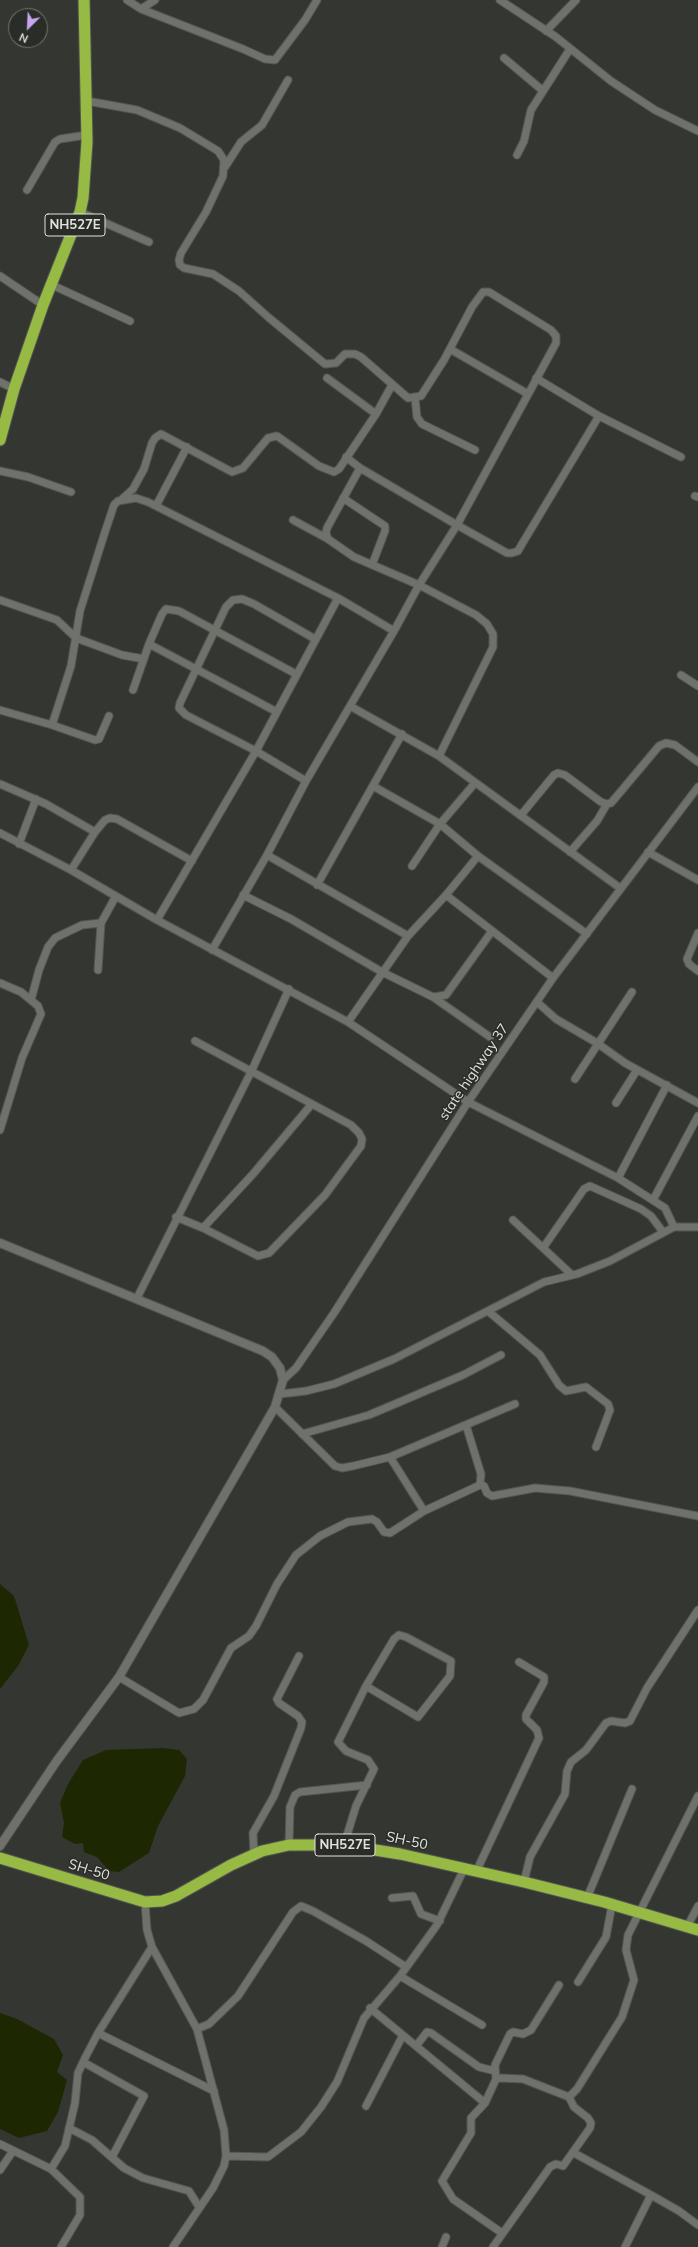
<!DOCTYPE html>
<style>
body{margin:0}
#map{position:relative;width:698px;height:2247px;overflow:hidden;background:#343731;font-family:Mulish,sans-serif}
canvas{display:block}
.north{position:absolute;left:8px;top:8px;width:40px;height:40px;box-sizing:border-box;background:#2a2d27;border:1px solid #747671;border-radius:50%;rotate:204deg;font-size:11px;font-weight:700;line-height:16px;text-align:center;color:#e2e3df}
.north::after{content:'';display:block;margin:auto;width:14px;height:18px;background:#c7a6ef;clip-path:polygon(50% 0,100% 100%,50% 72%,0 100%)}
</style>
<div id="map">
<canvas width="698" height="2247"></canvas>
<div class="north">N</div>
</div>
<script>
const c = document.querySelector('canvas').getContext('2d');
c.lineJoin = 'round';
function fill(path, color) {
  c.fillStyle = color;
  c.fill(path, 'evenodd');
}
function shape(rows) {
  const path = new Path2D();
  for (const r of rows) {
    path.moveTo(r[0], r[1]);
    for (let i = 2; i < r.length; i += 2) path.lineTo(r[i], r[i + 1]);
  }
  return path;
}
function strokePath(path, color, width, dash) {
  c.strokeStyle = color;
  c.lineWidth = width;
  c.lineCap = dash ? 'butt' : 'round';
  c.setLineDash(dash || []);
  c.stroke(path);
}
function drawText(font, color, halo, rows, align = 'center') {
  c.font = font + ' Mulish,sans-serif';
  c.lineWidth = 3;
  c.setLineDash([]);
  c.textBaseline = 'middle';
  c.strokeStyle = halo;
  c.fillStyle = color;
  for (const [text, x, y, turn = 0] of rows) {
    c.save();
    c.translate(x, y);
    c.rotate((+turn || 0) * Math.PI / 180);
    c.textAlign = isNaN(turn) ? turn : align;
    if (halo) c.strokeText(text, 0, 0);
    c.fillText(text, 0, 0);
    c.restore();
  }
}
fill(shape([
 [0,1584,14,1596,29,1645,18,1666,0,1689],
 [163,1748,179,1750,187,1759,185,1776,158,1826,149,1853,119,1872,109,1871,97,1857,84,1852,83,1843,75,1844,62,1837,64,1823,60,1803,68,1784,83,1760,106,1750],
 [0,2013,17,2019,54,2039,63,2055,57,2072,67,2080,58,2112,47,2131,19,2138,0,2129]
]), '#1d2803');
const minor = shape([
 [127,0,141,9,155,0],
 [500,0,556,37,611,81,655,110,698,131],
 [141,9,243,49,265,59,275,60,305,20,317,0],
 [546,31,576,0],
 [504,58,542,90],
 [87,101,137,110,180,128,218,151,224,160,223,176,206,212,181,253,179,260,180,265,184,268,213,274,239,291,268,317,325,364,336,363,345,354,355,354,361,357,408,398,421,396,444,360,472,307,483,292,489,292,551,330,556,336,556,343,457,525,419,585,394,631,306,781,267,855,212,950],
 [517,155,524,141,531,110,570,49],
 [225,167,241,142,262,125,288,80],
 [27,190,55,142,60,139,87,135],
 [80,212,149,242],
 [0,276,43,305],
 [52,285,130,321],
 [450,349,528,394],
 [327,378,376,414],
 [536,378,599,416,681,457],
 [0,382,14,389],
 [415,398,417,417,422,424,475,450],
 [346,457,360,468,457,525,507,553,512,553,518,551,522,544,599,416],
 [360,468,327,528,326,533,328,539,354,557,419,585,476,615,487,624,493,634,493,647,439,756],
 [0,471,28,477,71,492],
 [695,496,698,497],
 [343,498,385,526,385,531,372,565],
 [122,499,133,489,144,469,152,443,155,438,161,434,232,472,243,468,268,438,277,436,319,466,334,472,339,469,376,414,392,385],
 [156,506,187,447],
 [293,520,328,539],
 [0,600,57,620,76,638,122,655,144,659],
 [149,644,277,712],
 [681,675,698,686],
 [133,690,149,644,162,614,166,609,179,611,296,674],
 [350,706,439,756,620,888],
 [0,710,52,725,95,740,99,739,109,716],
 [52,725,71,666,80,611,104,535,114,505,118,501,136,498,148,502,338,598,394,631],
 [306,781,256,751,186,715,179,708,180,703,226,607,233,600,242,599,254,604,315,639],
 [0,784,46,804,95,832],
 [373,786,440,824,478,856,587,934],
 [521,815,554,775,558,773,565,775,601,802,607,804,611,803,617,796,659,746,666,743,675,745,698,762],
 [0,833,71,870,157,920,348,1022,468,1102,618,1178,665,1208,674,1227],
 [19,844,36,799],
 [570,852,597,821,607,804],
 [648,852,698,880],
 [267,855,408,936],
 [412,866,440,824,475,783],
 [71,870,95,832,105,820,110,818,117,819,192,861],
 [317,885,402,734],
 [243,895,291,919,382,972,433,997,490,1037],
 [446,895,553,978],
 [157,920,256,751,338,598],
 [698,933,687,959,689,964,698,971],
 [98,970,101,923],
 [0,983,21,992,38,1006,41,1014,22,1058,0,1130],
 [433,997,446,995,492,931],
 [31,1000,39,970,48,947,55,938,82,925,101,923,116,896],
 [537,1002,556,1019,597,1043,625,1063,698,1103],
 [348,1022,408,936,446,895,478,856],
 [575,1079,632,992],
 [616,1103,637,1070],
 [618,1178,667,1085],
 [653,1200,698,1116],
 [176,1217,203,1228,258,1256,269,1253,325,1195,361,1146,362,1139,359,1133,351,1125,195,1041],
 [513,1220,572,1275],
 [203,1228,253,1174,311,1105],
 [543,1248,584,1189,590,1186,641,1209,651,1216,663,1232],
 [137,1298,251,1072,289,989],
 [488,1311,540,1355,559,1385,566,1391,586,1387,608,1404,610,1410,596,1447],
 [283,1380,296,1368,334,1313,468,1102,553,978,698,787],
 [280,1394,306,1391,334,1384,394,1359,544,1282,577,1274,610,1261,674,1227,698,1227],
 [275,1407,335,1466,342,1468,353,1466,390,1457,424,1511],
 [466,1425,481,1474,480,1485],
 [302,1434,369,1415,395,1404,463,1375,501,1355],
 [390,1457,515,1404],
 [119,1677,179,1713,194,1709,203,1700,231,1648,249,1636,256,1626,277,1584,296,1555,320,1536,348,1522,372,1519,377,1522,384,1532,390,1533,424,1511,480,1485,484,1486,487,1493,492,1496,535,1488,570,1491,698,1516],
 [289,1845,290,1807,295,1795,300,1792,367,1785],
 [344,1845,356,1806,374,1769,368,1760,346,1751,338,1742,366,1686,418,1717,450,1676,451,1661,406,1637,399,1635,394,1639,366,1686],
 [254,1855,253,1833,274,1796,301,1728,302,1722,298,1716,279,1703,277,1699,299,1656],
 [476,1872,539,1738,537,1730,526,1719,526,1715,544,1682,544,1677,519,1662],
 [524,1882,530,1857,565,1794,567,1771,571,1762,586,1750,606,1723,611,1721,625,1723,630,1721,647,1688,698,1610],
 [392,1898,413,1896,421,1914,440,1921],
 [587,1898,632,1789],
 [145,1902,147,1930,152,1947,197,2029,224,2130,226,2156,224,2166,213,2188,173,2247],
 [687,1927,698,1906],
 [400,1976,482,2025],
 [578,1982,606,1937,612,1905],
 [370,2008,485,2103],
 [197,2029,209,2024,238,1996,293,1912,301,1906,313,1911,366,1941,406,1967],
 [98,2033,214,2091],
 [416,2046,427,2032,431,2033,479,2067,495,2071],
 [83,2062,144,2096,112,2157],
 [496,2079,495,2065,510,2034,513,2032,523,2034,531,2030,559,1985],
 [366,2106,403,2035],
 [69,2128,92,2140,124,2168,143,2178,189,2191,199,2207],
 [0,2144,51,2169,80,2197,80,2215,61,2247],
 [574,2153,651,2195,625,2247],
 [226,2156,268,2157,301,2132,321,2107,337,2082,364,2018,400,1976,437,1925,464,1869],
 [51,2169,65,2146,75,2103,78,2073,85,2058,98,2033,152,1947],
 [0,2170,13,2151],
 [651,2195,679,2211,698,2225],
 [502,2233,453,2199,442,2181,471,2133,471,2118,485,2103,496,2079,500,2078,523,2079,569,2097],
 [442,2247,446,2237],
 [493,2247,550,2167,556,2164,563,2166,590,2128,591,2123,588,2118,574,2107,569,2097,577,2089,622,2017,634,1980,626,1950,628,1935,698,1796]
]);
const tertiary = shape([
 [0,1243,263,1351,272,1357,280,1368,283,1380,275,1407,119,1677,56,1762,0,1846]
]);
const trunk = shape([
 [0,440,14,389,43,305,80,212,83,198,87,142,84,0],
 [0,1858,145,1902,162,1901,176,1896,231,1865,262,1851,289,1845,344,1845,400,1854,524,1882,604,1902,698,1930]
]);
strokePath(minor, '#535550', 9);
strokePath(tertiary, '#535550', 10);
strokePath(trunk, '#535550', 13);
strokePath(minor, '#6f726a', 7);
strokePath(tertiary, '#6f726a', 8);
strokePath(trunk, '#96ba43', 11);
for (const [x, y, w] of [
 [75,225,60],
 [345,1845,60]
]) {
  const box = new Path2D();
  box.roundRect(x - w / 2, y - 11, w, 22, 3);
  c.fillStyle = '#2a2d27';
  c.fill(box);
  strokePath(box, '#e2e3df', 1);
}
drawText('bold 13px', '#e2e3df', null, [
 ["NH527E",75,225],
 ["NH527E",345,1845]
]);
drawText('14px', '#e2e3df', '#2a2d27', [
 ["state highway 37",474,1072,-56],
 ["SH-50",407,1841,12],
 ["SH-50",89,1870,17]
]);
</script>
